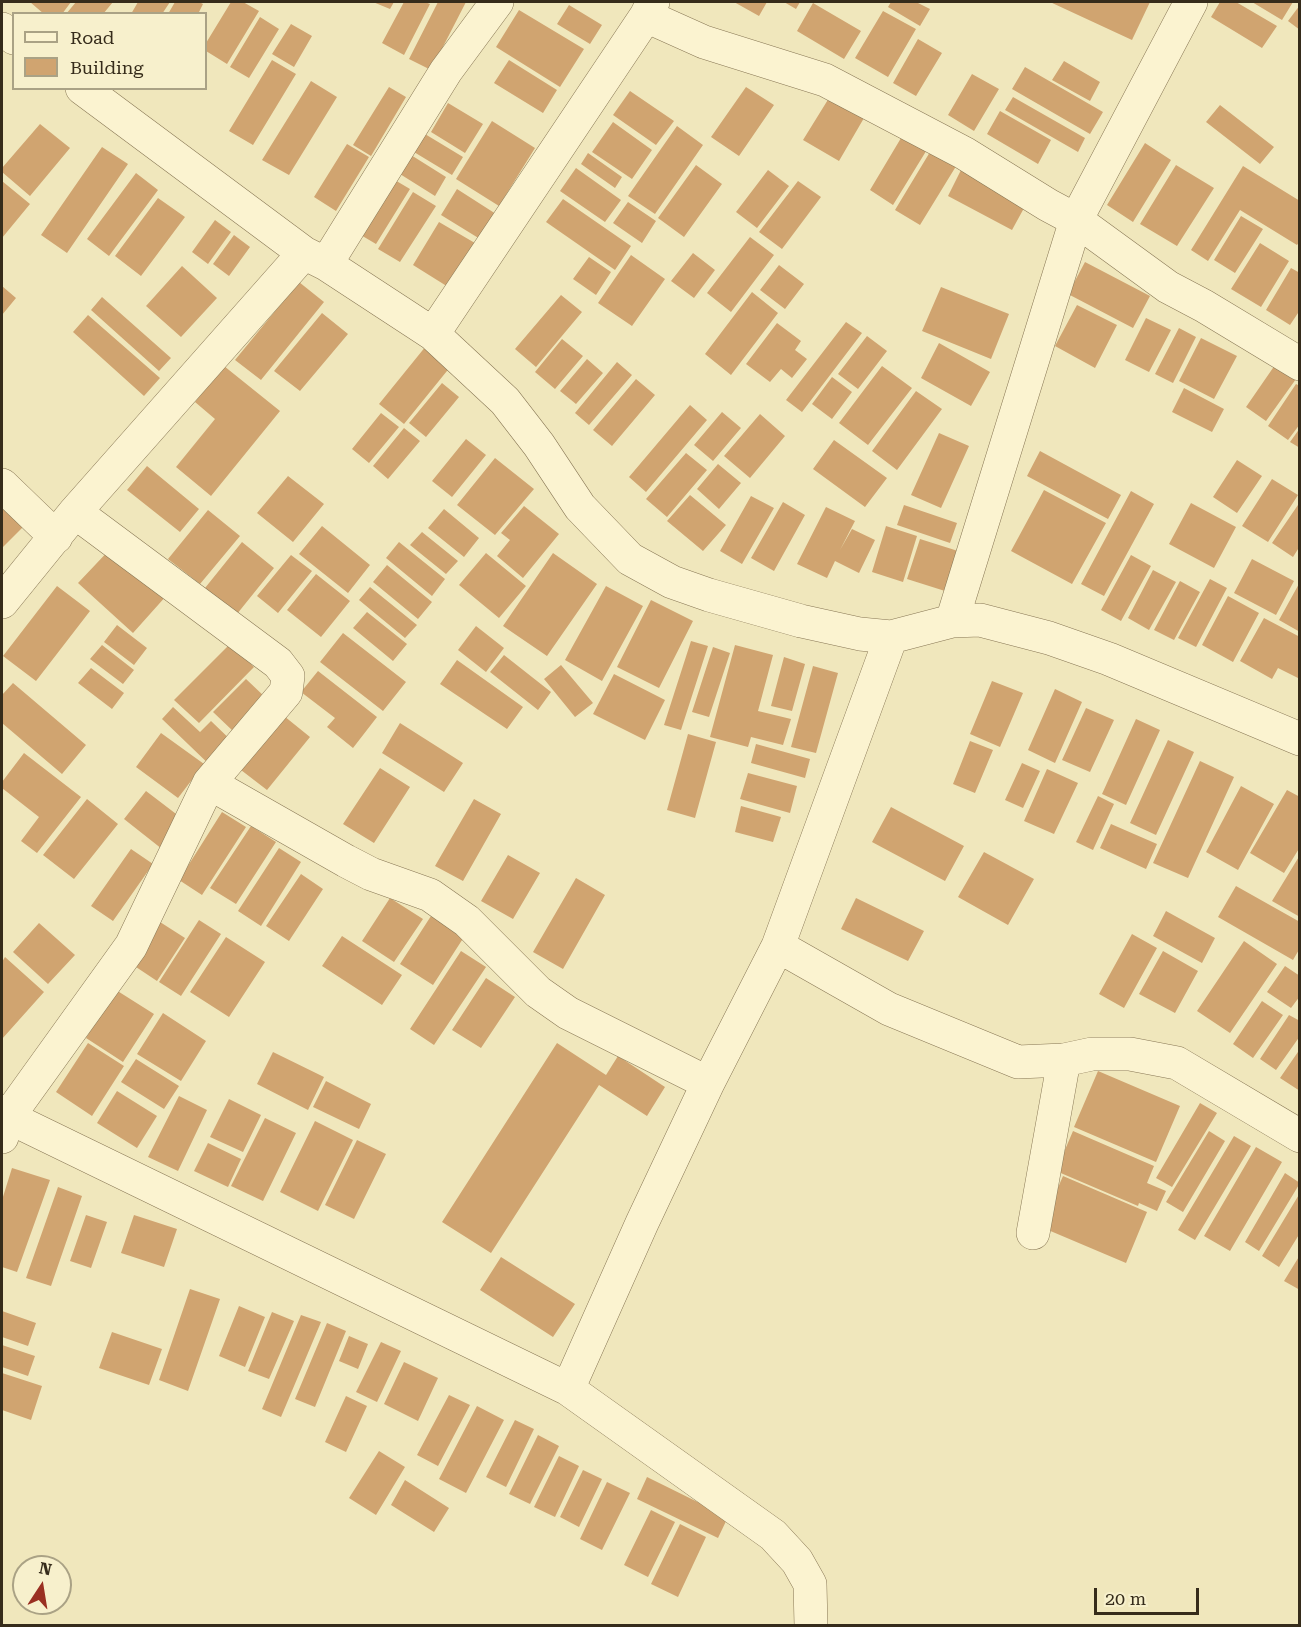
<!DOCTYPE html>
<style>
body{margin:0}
#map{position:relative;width:1301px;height:1627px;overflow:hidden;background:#f0e7bc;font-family:"Roboto Serif",serif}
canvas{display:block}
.frame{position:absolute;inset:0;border:3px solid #362c1b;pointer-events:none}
.legend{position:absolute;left:12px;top:12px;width:195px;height:78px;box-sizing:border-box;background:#f7f0cc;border:2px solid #aaa285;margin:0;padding:8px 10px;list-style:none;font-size:18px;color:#362c1b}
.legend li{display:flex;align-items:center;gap:12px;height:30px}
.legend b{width:30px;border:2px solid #aaa285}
.north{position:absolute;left:12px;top:1555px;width:60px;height:60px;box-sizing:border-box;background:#f7f0cc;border:2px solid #aaa285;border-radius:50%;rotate:12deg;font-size:16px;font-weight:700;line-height:24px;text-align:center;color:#362c1b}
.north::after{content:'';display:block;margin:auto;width:21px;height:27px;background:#9a3022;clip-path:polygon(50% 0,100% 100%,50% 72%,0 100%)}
.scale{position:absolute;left:1094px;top:1588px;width:105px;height:27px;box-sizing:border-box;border:3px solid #362c1b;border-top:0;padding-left:8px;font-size:18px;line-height:21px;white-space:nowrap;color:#362c1b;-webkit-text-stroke:4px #f7f0cc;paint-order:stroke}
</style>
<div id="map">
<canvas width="1301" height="1627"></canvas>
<div class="frame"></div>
<ul class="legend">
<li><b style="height:8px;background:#fbf3d0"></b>Road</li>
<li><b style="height:16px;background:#d0a470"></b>Building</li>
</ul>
<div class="north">N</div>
<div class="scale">20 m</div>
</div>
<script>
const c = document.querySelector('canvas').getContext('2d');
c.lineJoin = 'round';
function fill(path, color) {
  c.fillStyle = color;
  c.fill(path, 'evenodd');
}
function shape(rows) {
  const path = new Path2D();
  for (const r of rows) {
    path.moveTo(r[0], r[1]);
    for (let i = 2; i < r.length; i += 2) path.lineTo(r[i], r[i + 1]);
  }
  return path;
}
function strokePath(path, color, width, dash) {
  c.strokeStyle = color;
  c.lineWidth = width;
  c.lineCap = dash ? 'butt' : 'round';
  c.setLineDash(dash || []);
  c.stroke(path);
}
fill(shape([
 [30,2,71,2,62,14,44,14],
 [76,2,113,2,103,14,66,14],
 [138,2,170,2,162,14,131,14],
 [175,2,199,2,203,4,198,14,168,14],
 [231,2,243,2,259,11,227,64,206,51,206,43],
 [373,2,394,2,390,9],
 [404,2,425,2,430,4,404,55,382,43],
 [438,2,466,2,431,70,409,59],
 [734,2,767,2,759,16],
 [784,2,800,2,796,9],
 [891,2,916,2,930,9,920,26,888,7],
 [1050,2,1150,2,1132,40],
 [1220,2,1236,2,1277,26,1262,48,1211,17],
 [1252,2,1293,2,1282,20],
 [813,3,861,31,844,59,797,31],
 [569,5,602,25,590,44,557,24],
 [1300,5,1300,30,1288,21],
 [519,10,584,49,560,87,496,47],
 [883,11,916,29,888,77,855,58],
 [260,17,279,29,249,78,230,67],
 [291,24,312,36,294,67,272,54],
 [918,39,942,53,916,96,893,83],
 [272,60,296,74,253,145,229,131],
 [509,60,557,90,543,113,494,83],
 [1064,61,1100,82,1090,101,1052,80],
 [1025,67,1103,112,1090,134,1012,89],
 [972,74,999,89,974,131,948,115],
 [311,81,337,97,289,175,262,160],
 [389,87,406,97,371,156,353,145],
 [746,87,774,105,739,156,711,137],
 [630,91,674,121,656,145,613,115],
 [1013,97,1085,138,1078,152,1005,110],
 [829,98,864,118,839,161,803,140],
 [448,103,483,124,465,153,431,132],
 [1220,105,1274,147,1260,164,1206,122],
 [1000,111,1051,140,1038,164,987,134],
 [492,121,535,148,499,206,456,179],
 [613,122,652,150,632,179,592,152],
 [40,124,70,148,30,196,2,172,2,168],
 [677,126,703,145,655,214,628,196],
 [420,131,463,157,452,175,409,149],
 [904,133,928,148,893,205,870,190],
 [1145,143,1171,160,1133,222,1107,205],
 [347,144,369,157,336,211,314,197],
 [102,147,128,164,67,253,41,235],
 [933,147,958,163,920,225,895,210],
 [403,150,446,177,435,196,392,169],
 [588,153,622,177,615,188,581,164],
 [964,164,1029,199,1012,230,948,196],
 [696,165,722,184,684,237,658,218],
 [1176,165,1214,188,1177,246,1140,224],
 [1243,166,1300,201,1300,241,1297,245,1240,210,1208,261,1191,250],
 [576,168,621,200,605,222,560,191],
 [768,170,789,186,757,228,736,212],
 [136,173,158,190,109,256,87,239],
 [388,176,410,189,376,244,354,231],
 [2,181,30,204,2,238],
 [798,181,821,197,782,249,759,232],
 [457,189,496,214,480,239,441,215],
 [413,192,436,206,400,262,378,249],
 [158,198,185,217,141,276,115,256],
 [563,199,631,246,615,270,546,222],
 [628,202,656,221,642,243,613,223],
 [1241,216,1263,229,1235,273,1214,260],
 [215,220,231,232,208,264,192,252],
 [439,222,480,246,453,290,413,265],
 [234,235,250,247,229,276,213,264],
 [750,237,774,255,731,312,707,293],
 [1260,243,1289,261,1261,307,1231,289],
 [693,253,715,270,694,298,671,281],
 [631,255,665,279,632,326,598,303],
 [589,257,611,272,596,295,573,279],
 [1085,262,1150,296,1133,328,1068,294],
 [779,265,804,284,785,309,760,290],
 [182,266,217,298,181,337,146,306],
 [1291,268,1300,273,1300,310,1290,325,1266,310],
 [299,282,324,302,261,380,235,360],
 [2,286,16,298,2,315],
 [941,287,1009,314,991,359,922,331],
 [752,292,778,313,731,375,705,354],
 [561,295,582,312,536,367,515,349],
 [102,297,171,358,159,371,91,310],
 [1077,305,1117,325,1095,368,1055,346],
 [322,313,348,334,300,391,274,371],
 [88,315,160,378,144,396,73,332],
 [1146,318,1171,330,1149,372,1125,360],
 [846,322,862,333,802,412,786,400],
 [777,323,801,341,795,350,807,359,792,378,781,369,770,382,746,364],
 [1179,328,1196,337,1173,383,1155,374],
 [867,336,887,351,858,389,838,374],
 [1201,338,1237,356,1214,399,1179,381],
 [562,339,583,356,555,389,535,372],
 [939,343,990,372,971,406,921,378],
 [426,346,451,366,404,424,379,404],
 [587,359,603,373,576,404,560,391],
 [617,362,632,375,589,425,575,413],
 [1275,365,1296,379,1266,421,1246,407],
 [224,366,280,411,211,496,176,467,215,419,195,402],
 [882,366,912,388,868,445,839,423],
 [832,377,852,392,832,419,812,404],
 [636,379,655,395,612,446,593,430],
 [442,383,459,397,426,437,409,423],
 [1296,384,1300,386,1300,424,1288,440,1268,426],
 [1184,388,1224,409,1212,432,1172,412],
 [916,391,942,409,897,470,872,451],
 [690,405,707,420,646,492,629,477],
 [722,412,741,428,713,461,694,445],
 [381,413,399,427,369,463,352,449],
 [760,414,785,436,750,478,724,456],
 [404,428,420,441,388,479,373,466],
 [1300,428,1300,448,1290,442],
 [939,433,969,446,941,508,911,495],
 [466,439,486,455,452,497,432,481],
 [834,440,887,478,865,507,813,469],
 [1040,451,1121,495,1108,519,1027,476],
 [686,453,707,470,667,517,646,499],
 [495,458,534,489,495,535,457,505],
 [1237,460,1262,476,1237,513,1213,497],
 [718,464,741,483,719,509,697,489],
 [147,466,199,509,180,532,127,490],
 [288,476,324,504,293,542,257,513],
 [1272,479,1298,495,1268,542,1242,526],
 [1044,490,1106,523,1072,584,1011,551],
 [1131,491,1154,504,1104,596,1081,584],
 [690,495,726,525,703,551,667,521],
 [751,496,774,508,742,564,720,551],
 [2,501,26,524,2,548],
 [783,502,805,515,774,571,751,558],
 [1300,502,1300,546,1293,557,1272,543],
 [1191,503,1236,527,1214,568,1169,544],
 [904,505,957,523,950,543,897,525],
 [524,506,559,534,523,578,497,556,510,540,501,533],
 [826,507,855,521,840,550,852,529,875,540,859,573,835,561,827,578,797,564],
 [444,509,479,538,464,557,428,528],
 [208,510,240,536,200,584,168,559],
 [322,526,370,565,348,593,299,554],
 [886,526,917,536,903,582,872,572],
 [422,532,458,561,446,574,410,545],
 [920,539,958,551,945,591,907,579],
 [242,542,274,568,237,614,205,588],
 [399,542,445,579,432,596,386,558],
 [113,546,167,595,133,633,78,583],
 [486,553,526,586,499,618,459,585],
 [553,553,597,584,547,656,503,626],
 [291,555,312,571,278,613,257,596],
 [1131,555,1151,566,1121,621,1101,610],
 [1252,559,1294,581,1276,615,1234,593],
 [387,565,432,602,418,619,373,582],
 [1153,570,1176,582,1149,630,1128,618],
 [316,574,350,601,321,637,287,610],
 [1210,579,1227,588,1196,647,1178,638],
 [1180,581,1200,592,1174,640,1154,630],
 [1300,582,1300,632,1279,620],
 [57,586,90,611,36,681,3,656],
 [606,586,643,606,602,681,565,660],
 [370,587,417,625,405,638,359,600],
 [1228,596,1259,613,1233,662,1202,645],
 [651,600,693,621,659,688,617,667],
 [367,612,407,644,393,661,353,628],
 [1264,618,1300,637,1300,679,1278,668,1272,679,1240,661],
 [117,625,147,648,134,665,104,642],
 [476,626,504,648,486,672,458,650],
 [343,633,406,682,383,711,320,662],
 [691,641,708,646,681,730,664,725],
 [230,644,254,667,199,723,174,700],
 [102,645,134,670,123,684,90,659],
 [735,645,773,655,758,711,791,719,783,745,751,737,748,747,710,737],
 [713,647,730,653,709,717,692,712],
 [504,655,551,692,538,710,490,672],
 [784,657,805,664,792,711,771,706],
 [457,660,523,707,507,729,440,684],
 [561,665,593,703,575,717,544,679],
 [813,666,838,673,816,753,791,747],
 [91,668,124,693,112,709,78,683],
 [318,671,377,717,353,748,327,727,335,718,301,692],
 [614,674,665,700,645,740,593,714],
 [246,679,266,698,234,732,213,712],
 [992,681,1023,693,1000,747,970,734],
 [13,683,86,745,62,774,2,723,2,695],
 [1055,689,1082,702,1055,763,1028,750],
 [173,707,200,732,211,721,237,746,215,770,162,719],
 [1086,708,1114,720,1090,772,1062,760],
 [284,716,310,737,267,790,241,770],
 [1136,719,1160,730,1126,805,1102,794],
 [400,723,463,763,444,792,382,753],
 [161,733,204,764,178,798,136,767],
 [688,734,716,742,695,818,667,810],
 [1168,740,1194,752,1156,835,1130,823],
 [970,741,993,750,975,793,953,784],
 [756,744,810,759,805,778,751,763],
 [24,753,81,797,37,853,21,841,39,817,2,788,2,782],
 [1200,761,1234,777,1188,878,1153,863],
 [1022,763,1040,771,1023,808,1005,800],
 [380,768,410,787,374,843,343,824],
 [1047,769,1078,783,1054,834,1024,821],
 [748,773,797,786,790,813,740,799],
 [1241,786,1274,804,1238,870,1206,852],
 [1287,790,1300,797,1300,847,1284,873,1250,853],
 [146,791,184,820,162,849,124,819],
 [1098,796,1114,804,1093,850,1076,842],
 [87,799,118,824,74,879,43,855],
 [474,799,501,814,463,881,435,866],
 [741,806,781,817,773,842,735,832],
 [891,807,964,846,945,881,872,842],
 [222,812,246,827,202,895,179,880],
 [1111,824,1157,844,1146,869,1100,848],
 [251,826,276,842,236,904,210,888],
 [279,848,301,862,261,926,238,911],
 [131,849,153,864,113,921,91,906],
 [984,852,1034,879,1008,925,958,897],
 [508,855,540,873,513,919,481,901],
 [1300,855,1300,917,1272,901],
 [301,874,323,889,289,941,266,926],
 [576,878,605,895,563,969,533,952],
 [1236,886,1300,922,1300,948,1293,960,1218,917],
 [390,898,423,919,394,962,362,941],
 [856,898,924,931,908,961,841,929],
 [1166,911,1215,938,1202,963,1153,936],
 [431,916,464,937,433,985,400,964],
 [199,920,221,934,181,996,159,982],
 [160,922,185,938,157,981,133,965],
 [39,923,75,955,48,984,13,952],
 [1132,934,1157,948,1124,1008,1099,994],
 [342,936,402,975,382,1005,322,966],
 [226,937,265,962,229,1017,190,992],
 [1244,941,1277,964,1230,1033,1197,1011],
 [461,951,486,967,434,1045,410,1029],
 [1163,951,1198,971,1175,1013,1139,994],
 [5,957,44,992,2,1039,2,962],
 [1285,966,1300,976,1300,996,1291,1008,1267,992],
 [486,978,515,997,481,1048,452,1030],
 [116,990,154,1014,123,1062,86,1038],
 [1262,1001,1283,1015,1253,1058,1233,1044],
 [163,1013,206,1041,181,1081,137,1054],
 [1289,1015,1300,1021,1300,1036,1276,1070,1260,1059],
 [88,1043,124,1066,92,1116,56,1092],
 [557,1043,606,1075,618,1056,665,1087,647,1116,599,1085,491,1253,442,1222],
 [1300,1049,1300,1091,1280,1078],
 [273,1052,324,1077,308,1110,257,1084],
 [136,1059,179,1086,164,1109,121,1082],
 [1098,1071,1180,1106,1156,1162,1074,1127],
 [326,1081,371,1104,359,1129,313,1107],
 [117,1091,157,1116,137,1148,97,1123],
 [179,1096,207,1110,178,1171,148,1157],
 [229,1099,261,1115,243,1152,210,1137],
 [1200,1103,1217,1113,1172,1187,1156,1178],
 [265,1118,296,1133,263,1201,231,1186],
 [315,1121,353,1140,318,1211,280,1192],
 [1073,1131,1154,1166,1147,1183,1166,1191,1157,1211,1139,1203,1138,1206,1056,1171],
 [1209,1131,1225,1141,1183,1212,1166,1202],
 [1234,1136,1251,1146,1195,1240,1178,1230],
 [357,1140,386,1154,354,1219,325,1205],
 [208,1143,241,1159,228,1187,194,1171],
 [1256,1147,1282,1162,1230,1251,1204,1236],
 [12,1168,50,1180,17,1272,2,1267,2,1200],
 [1285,1173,1300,1183,1259,1251,1245,1242],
 [1063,1176,1147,1212,1126,1263,1041,1227],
 [58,1187,82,1196,51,1286,26,1278],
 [1300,1193,1300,1233,1279,1267,1262,1256],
 [86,1215,107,1222,91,1268,70,1261],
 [134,1215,177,1229,164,1267,121,1253],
 [1300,1255,1300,1290,1284,1281],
 [501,1257,575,1304,553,1337,480,1290],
 [190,1289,220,1299,188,1391,159,1380],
 [239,1306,265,1317,245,1367,219,1356],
 [2,1311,36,1323,28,1346,2,1337],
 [272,1312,294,1321,269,1379,248,1371],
 [301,1315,321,1322,281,1417,262,1409],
 [327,1323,346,1331,315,1407,295,1399],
 [112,1332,162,1349,149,1385,99,1368],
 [349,1336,368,1344,358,1369,339,1361],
 [381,1342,401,1351,377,1402,356,1392],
 [2,1345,35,1356,28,1376,2,1367],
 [404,1362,438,1378,418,1421,384,1404],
 [2,1373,42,1386,31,1420,2,1410],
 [449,1395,470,1405,438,1466,417,1455],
 [346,1396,367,1406,346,1452,325,1442],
 [477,1406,504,1420,466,1493,439,1479],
 [515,1420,534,1429,506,1487,486,1477],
 [538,1435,559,1446,530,1504,509,1494],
 [379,1451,405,1467,376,1515,349,1498],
 [559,1456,579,1466,555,1517,534,1507],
 [583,1470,602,1479,579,1527,560,1517],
 [647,1477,728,1517,718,1538,637,1499],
 [405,1480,449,1508,434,1532,391,1505],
 [607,1482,630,1493,602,1550,580,1539],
 [651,1510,675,1522,648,1577,624,1565],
 [680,1524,706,1537,678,1597,651,1584]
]), '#d0a470');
const minor = shape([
 [646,16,704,42,825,80,964,153,1048,205,1076,220,1168,287,1204,306,1300,364],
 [2,29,14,38],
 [82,88,304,253,326,264,433,334,505,401,539,445,580,507,630,559,672,582,709,595,801,621,860,634,891,637,952,621,980,620,1049,638,1109,659,1300,739],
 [326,264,446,71,497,2],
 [433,334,646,16,653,2],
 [2,485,56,537],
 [2,602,75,512,304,253],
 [952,621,1076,220,1191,2],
 [209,783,346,861,371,874,430,895,467,921,538,992,568,1013,708,1083],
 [778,946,889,1009,1018,1062,1064,1060,1092,1054,1130,1054,1177,1063,1300,1136],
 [2,1112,8,1117,568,1389,773,1535,797,1561,810,1584,811,1626],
 [2,1137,8,1117,131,946,209,783,286,692,288,676,278,663,75,512],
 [1033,1233,1064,1060],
 [568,1389,642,1223,708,1083,778,946,891,637]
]);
strokePath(minor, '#875', 34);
strokePath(minor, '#fbf3d0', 33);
</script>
